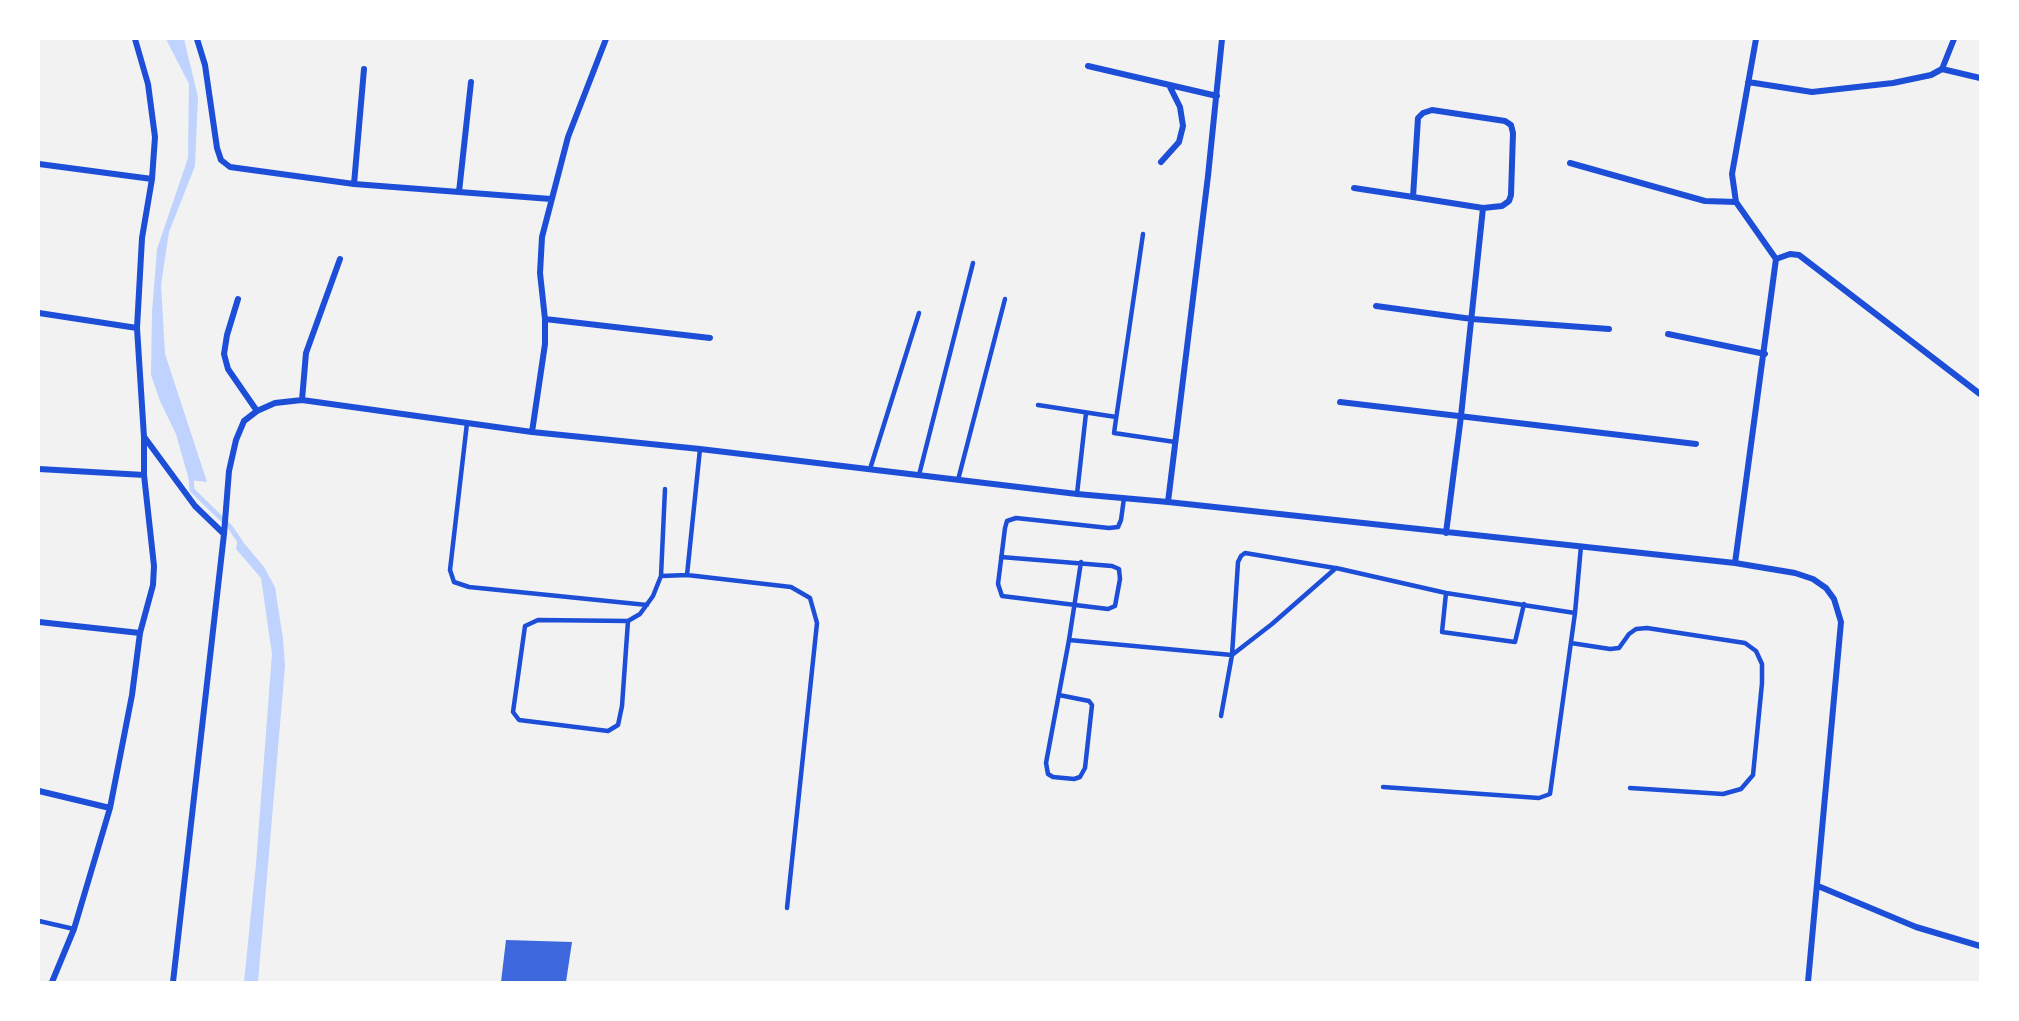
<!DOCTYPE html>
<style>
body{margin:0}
#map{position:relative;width:2019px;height:1021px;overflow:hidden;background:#f2f2f2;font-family:"Sofia Sans Condensed",sans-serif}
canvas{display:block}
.frame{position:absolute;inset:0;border:40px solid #fff;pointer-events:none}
</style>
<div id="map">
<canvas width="2019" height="1021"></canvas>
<div class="frame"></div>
</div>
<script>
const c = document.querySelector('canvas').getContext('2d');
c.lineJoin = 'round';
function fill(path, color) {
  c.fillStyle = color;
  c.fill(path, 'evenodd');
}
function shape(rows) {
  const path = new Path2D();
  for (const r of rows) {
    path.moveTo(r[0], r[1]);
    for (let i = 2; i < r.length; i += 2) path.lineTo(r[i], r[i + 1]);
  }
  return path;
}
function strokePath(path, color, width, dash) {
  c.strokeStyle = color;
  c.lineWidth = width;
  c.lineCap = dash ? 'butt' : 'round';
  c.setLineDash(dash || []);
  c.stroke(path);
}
fill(shape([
 [166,39,184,39,198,97,195,166,169,232,161,285,165,354,207,482,189,480,176,434,160,401,151,375,152,312,157,249,188,158,189,84],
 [238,536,264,567,275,587,283,639,285,666,258,982,244,982,256,864,272,654,261,578,236,549]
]), '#bfd3fe');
strokePath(shape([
 [191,476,192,490,230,527,241,543]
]), '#bfd3fe', 5);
fill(shape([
 [506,940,572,942,566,982,501,982]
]), '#3d67dc');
strokePath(shape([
 [1143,234,1114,433,1175,442],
 [1038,405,1116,417],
 [467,423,450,570,454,582,469,587,647,605],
 [700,449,687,575,791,587,810,598,817,623,787,908],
 [870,469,919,313],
 [919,475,973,263],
 [958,480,1005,299],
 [665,489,661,576,687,575],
 [1077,494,1086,413],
 [1001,557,1112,566,1119,569,1120,579,1115,606,1108,609,1002,596,998,584,1005,528,1007,521,1016,518,1109,528,1118,527,1121,520,1124,498],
 [1446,593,1442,632,1515,642,1524,604],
 [628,621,622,706,618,725,608,731,519,720,513,712,525,626,538,620,628,621,640,614,653,596,661,576],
 [1069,640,1232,655,1238,562,1241,556,1245,553,1335,568],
 [1571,643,1610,649,1619,648,1629,634,1636,629,1647,628,1745,643,1756,651,1762,664,1762,683,1753,775,1741,789,1723,794,1630,788],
 [1059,695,1089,701,1092,705,1085,768,1080,777,1074,779,1053,777,1048,774,1046,763,1069,640,1081,562],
 [1221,716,1232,655,1272,624,1336,568,1446,593,1575,613],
 [1383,787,1539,798,1550,794,1575,613,1581,546],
 [39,921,74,929]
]), '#1d4ed8', 4.5);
strokePath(shape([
 [197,39,205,65,217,148,221,160,230,167,354,184,551,199],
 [1088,66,1217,96],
 [1942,69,1980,78],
 [1748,82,1812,92,1893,83,1931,75,1942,69,1954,39],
 [1161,162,1179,142,1183,126,1180,107,1169,85],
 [1570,163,1705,201,1736,202,1776,259],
 [39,164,152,179],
 [354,184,364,69],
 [1354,188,1413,197,1483,208,1502,206,1509,201,1511,195,1513,133,1511,125,1505,121,1432,110,1423,113,1418,118,1413,197],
 [459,192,471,82],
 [1736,202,1732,174,1756,39],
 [1776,259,1790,254,1799,255,1980,394],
 [238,299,227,335,224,354,228,369,257,411],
 [1376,306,1472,319,1609,329],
 [39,313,137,328],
 [545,319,710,338],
 [1668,334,1765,354],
 [302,400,306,353,340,259],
 [1340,402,1696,444],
 [532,432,545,344,545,319,540,273,542,237,568,137,606,39],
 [145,438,195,506,224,534],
 [39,469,144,475],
 [1168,502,1208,176,1222,39],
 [1446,533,1461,416,1483,208],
 [1735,563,1776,259],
 [39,622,140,633],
 [39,791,110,808],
 [1818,886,1916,927,1980,946],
 [52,982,74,929,110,808,132,695,140,633,153,585,154,566,144,475,144,437,137,328,142,238,152,179,155,137,148,84,135,39],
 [173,982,224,534,229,471,236,440,244,421,257,411,275,403,302,400,532,432,700,449,1077,494,1168,502,1735,563,1795,573,1813,579,1826,588,1834,599,1841,622,1808,982]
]), '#1d4ed8', 6);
</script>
